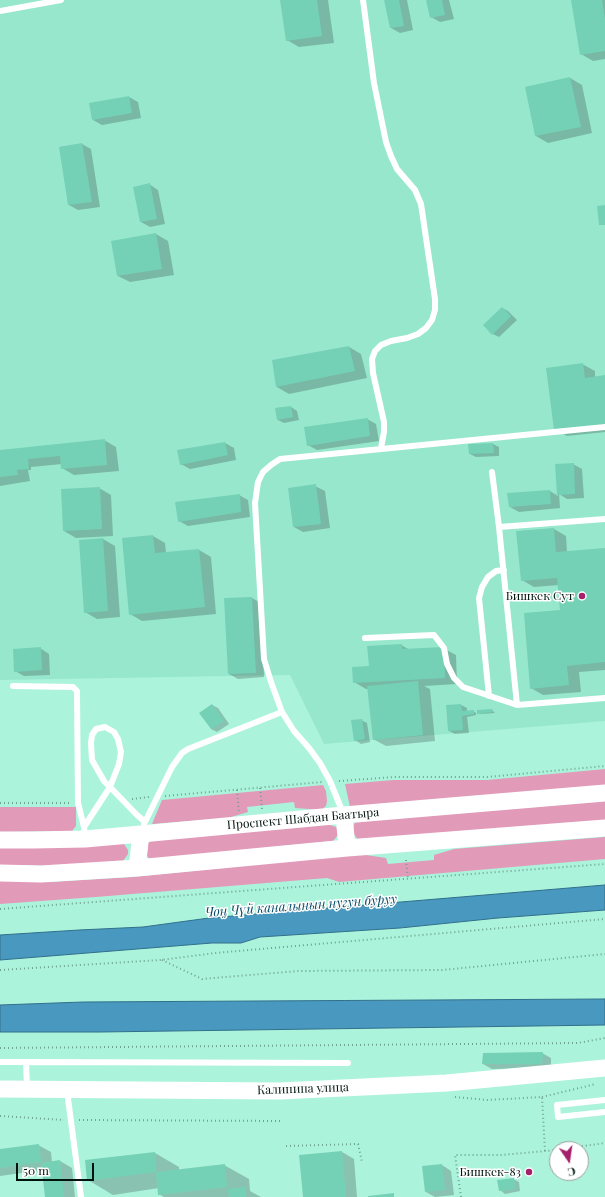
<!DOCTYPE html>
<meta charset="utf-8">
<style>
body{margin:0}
#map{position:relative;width:605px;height:1197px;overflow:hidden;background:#acf3dc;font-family:"Playfair Display",serif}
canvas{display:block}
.north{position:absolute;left:549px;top:1141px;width:40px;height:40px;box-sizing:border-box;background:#fff;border:1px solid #99a19e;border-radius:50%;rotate:167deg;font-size:11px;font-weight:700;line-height:16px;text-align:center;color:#00140d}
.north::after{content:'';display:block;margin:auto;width:14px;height:18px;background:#a51f6a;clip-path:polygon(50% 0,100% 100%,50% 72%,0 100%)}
.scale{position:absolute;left:16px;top:1163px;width:78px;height:18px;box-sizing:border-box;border:2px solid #00140d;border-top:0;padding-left:5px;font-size:12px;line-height:14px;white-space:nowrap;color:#00140d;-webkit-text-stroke:3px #fff;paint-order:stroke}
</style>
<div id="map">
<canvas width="605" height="1197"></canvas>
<div class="north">С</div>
<div class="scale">50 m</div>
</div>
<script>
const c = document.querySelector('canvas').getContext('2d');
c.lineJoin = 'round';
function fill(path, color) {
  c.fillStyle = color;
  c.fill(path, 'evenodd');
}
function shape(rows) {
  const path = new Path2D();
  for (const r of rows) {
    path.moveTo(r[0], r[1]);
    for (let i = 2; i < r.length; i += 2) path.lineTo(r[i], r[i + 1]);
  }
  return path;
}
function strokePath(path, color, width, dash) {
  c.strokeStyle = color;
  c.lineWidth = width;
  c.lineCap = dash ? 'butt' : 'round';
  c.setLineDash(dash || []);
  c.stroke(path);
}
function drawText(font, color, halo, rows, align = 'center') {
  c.font = font + ' "Playfair Display",serif';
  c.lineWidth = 3;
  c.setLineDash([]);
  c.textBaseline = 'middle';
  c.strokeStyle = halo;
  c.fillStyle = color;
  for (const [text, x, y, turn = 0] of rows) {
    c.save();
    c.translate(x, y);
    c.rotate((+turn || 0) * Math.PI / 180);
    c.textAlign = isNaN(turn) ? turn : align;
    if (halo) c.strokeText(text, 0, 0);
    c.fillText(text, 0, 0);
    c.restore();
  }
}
fill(shape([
 [0,0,605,0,605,721,324,744,290,675,0,680]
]), '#97e7cd');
fill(shape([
 [605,769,605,786,350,807,345,784,393,780,487,780],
 [323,785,326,791,327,801,326,806,321,810,295,808,294,802,247,807,248,812,228,818,152,824,162,800],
 [605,801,605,821,358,840,352,831,355,822],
 [0,807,76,807,76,826,72,831,0,832],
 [327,824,336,827,338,830,338,835,333,841,150,859,147,856,148,843,152,840],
 [605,837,605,859,339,882,327,878,96,897,0,904,0,879,49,882,133,877,359,854,386,858,388,864,434,860,434,855,454,849],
 [120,844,124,844,128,850,128,854,123,861,56,866,0,865,0,847]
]), '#e29ab9');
const water = shape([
 [605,885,605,910,498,918,400,928,260,937,241,943,212,943,0,960,0,935,79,930,143,927,209,918,605,885],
 [605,999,605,1025,100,1032,0,1032,0,1005,83,1002,605,999]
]);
fill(water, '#4898c0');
strokePath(water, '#32708a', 1);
fill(shape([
 [281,0,328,0,334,43,299,47,287,40],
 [385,0,407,0,413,30,400,33,391,28],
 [427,0,449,0,454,19,440,22,431,17],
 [572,0,605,0,605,59,593,61,581,54],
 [570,78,582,85,592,133,548,143,536,136,526,87],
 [129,97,138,102,141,118,102,125,93,120],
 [82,144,91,149,100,207,78,210,69,205,60,147],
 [149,184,158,190,165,224,150,227,141,222],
 [156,234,168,241,174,275,130,282,118,276,112,242],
 [502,308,508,311,517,320,499,337,493,334],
 [349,347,361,354,367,378,289,394,277,387,273,361],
 [582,364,595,371,595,377,605,376,605,432,567,436,555,429],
 [291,407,297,411,299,420,284,423,278,420,276,408],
 [367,419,376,424,379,441,317,450,308,445],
 [104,440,116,447,119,471,74,475,62,468,62,464,31,467,31,470,28,470,30,481,0,486,0,451],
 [225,443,234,448,236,460,190,469,181,464],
 [493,444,499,447,499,456,476,457,470,454,469,445],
 [573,464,582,469,584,498,567,499,559,494,560,508,519,512,510,507,550,491,558,496,557,465],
 [315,486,325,491,330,528,303,532,294,527],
 [99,488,111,495,113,536,76,538,64,531],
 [239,495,248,500,250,517,188,526,179,521],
 [554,529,566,536,567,552,605,549,605,670,579,672,581,692,543,695,531,688,561,611,559,585,534,587,522,580],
 [153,536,165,543,166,553,199,550,211,557,216,614,142,621,130,614],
 [103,539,115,546,120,617,97,619,85,612],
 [252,598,261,603,264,677,238,679,229,674,225,599],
 [401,645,410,650,443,648,456,655,457,684,424,686,430,689,435,741,386,746,373,739,369,689,366,689,354,682,370,667],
 [40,648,49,654,50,675,24,676,15,671],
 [212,705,218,708,229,724,217,732,211,729],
 [461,705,467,708,467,712,473,711,476,713,476,715,467,717,469,733,455,734,449,731],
 [492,710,495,713,481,714,478,713],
 [361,720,367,723,370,742,361,744,355,740],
 [542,1053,551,1058,551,1068,492,1069,483,1064],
 [38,1145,51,1152,52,1162,60,1161,72,1168,75,1197,46,1197,43,1170,0,1176,0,1150],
 [342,1152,354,1159,357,1197,304,1197],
 [155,1153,179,1167,179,1170,224,1165,249,1179,250,1191,261,1197,164,1197,159,1194,159,1188,113,1195,88,1180],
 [442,1165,451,1171,454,1195,435,1197,426,1192],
 [513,1179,519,1182,520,1191,505,1194,500,1190]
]), '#0003');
fill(shape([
 [280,0,317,0,322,36,286,41],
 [384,0,399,0,404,26,390,28],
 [426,0,442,0,445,15,430,18],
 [571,0,602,0,605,19,605,51,580,55],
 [570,77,581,127,535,136,525,87],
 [129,96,132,113,92,120,89,103],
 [82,143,92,202,68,205,59,147],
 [150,183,157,219,140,222,133,187],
 [605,205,605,225,599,225,597,206],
 [156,233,162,269,117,276,111,241],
 [502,307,511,316,492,335,483,325],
 [349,346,355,371,276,387,272,360],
 [583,363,585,378,605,375,605,424,554,430,546,368],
 [291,406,293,417,277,420,275,408],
 [368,418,370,436,307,446,304,427],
 [105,439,107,465,61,469,60,456,28,459,29,469,17,470,18,475,0,477,0,450],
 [225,442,228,455,180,465,177,450],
 [493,443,494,453,469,454,468,444],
 [574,463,575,494,557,495,555,464],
 [316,484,321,524,293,527,288,488],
 [100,487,102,529,63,531,61,489],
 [550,490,551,504,509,507,507,493],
 [240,494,241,512,178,522,175,502],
 [554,528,556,552,605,548,605,662,567,666,569,685,530,689,524,613,560,610,557,578,521,581,516,531],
 [153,535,155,553,199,549,205,607,129,615,122,538],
 [103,538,108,611,84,613,79,540],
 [252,597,256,673,228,674,224,598],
 [402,644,402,649,444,647,445,678,353,683,352,667,369,666,367,646],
 [41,647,42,670,14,672,13,649],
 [418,681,423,735,373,740,367,686],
 [212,704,224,721,211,729,199,713],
 [461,704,462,711,474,710,474,714,462,716,463,730,448,731,446,705],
 [492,709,493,712,477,714,477,710],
 [362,719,365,739,354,741,351,720],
 [543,1052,542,1064,482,1064,483,1053],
 [39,1144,41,1162,0,1168,0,1149],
 [342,1151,346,1197,303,1197,299,1155],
 [155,1152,156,1172,225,1164,227,1187,158,1195,156,1172,87,1181,85,1160],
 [60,1160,64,1197,45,1197,41,1163],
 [442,1164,445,1190,425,1192,422,1166],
 [514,1178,515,1189,499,1191,497,1180],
 [245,1187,246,1197,229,1197,228,1189],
 [394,1193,394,1197,368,1197,368,1196]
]), '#75d1b5');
strokePath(shape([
 [339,781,395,777,487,777,605,766],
 [260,788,262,809],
 [237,790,239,812],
 [165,796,322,782],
 [132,799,149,797],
 [0,803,71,803],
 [406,860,408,879],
 [0,909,605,864],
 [162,960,202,979,298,971,442,970,605,954],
 [0,970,161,960,215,953,605,919],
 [0,1048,578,1043,605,1038],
 [455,1097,487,1100,542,1097,545,1151],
 [542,1097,596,1084],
 [0,1116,64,1120],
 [79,1120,283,1121],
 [286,1146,358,1144,362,1162],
 [562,1149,605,1143],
 [461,1197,455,1155,501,1155,557,1150]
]), '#6fa392', 2, [1, 3]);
strokePath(shape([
 [363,0,374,83,386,142,391,156,397,169,415,190,421,204,435,299,435,310,432,320,426,328,418,334,407,338,391,341,381,345,375,351,372,359,373,373,384,422,384,432,381,448],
 [0,11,61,0],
 [492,472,499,527,517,705],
 [499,527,605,519],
 [365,638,434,635,444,648,447,664,454,678,463,687,517,705,605,698],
 [13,686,73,687,77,691,78,803,84,827],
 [489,696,479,598,482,587,488,577,496,571,504,570],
 [282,712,294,731,309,748,320,763,330,781,343,813],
 [145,822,172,767,182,753,188,749,282,712,271,682,264,659,255,503,258,482,263,472,271,465,280,459,605,427],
 [85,837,84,827,110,787,119,764,121,752,118,739,114,732,105,727,96,729,92,735,91,743,92,760,104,781,110,787,136,814,145,822,144,824],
 [0,1062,26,1062,27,1087],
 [26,1062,348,1063],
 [67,1091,81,1197],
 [605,1100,557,1105,558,1117,605,1112]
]), '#fff', 6);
strokePath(shape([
 [344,815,347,848],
 [0,840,33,840,85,839,141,834,344,815,605,793],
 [137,868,141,834],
 [0,873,41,874,137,868,347,848,605,828],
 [0,1089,280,1091,447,1083,605,1068]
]), '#fff', 17);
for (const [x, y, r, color] of [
 [582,596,4,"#a51f6a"],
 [529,1172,4,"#a51f6a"]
]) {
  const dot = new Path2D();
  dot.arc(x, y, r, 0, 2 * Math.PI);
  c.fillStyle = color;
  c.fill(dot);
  strokePath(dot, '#fff', 1.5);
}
drawText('12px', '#00140d', '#fff', [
 ["Бишкек Сут",574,596],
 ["Бишкек-83",521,1172]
], 'right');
drawText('12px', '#00140d', '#fff', [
 ["Проспект Шабдан Баатыра",303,819,-5],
 ["Калинина улица",303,1089,-2]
]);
drawText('italic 13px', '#064b66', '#fff', [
 ["Чоң Чүй каналынын нугун буруу",301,906,-4]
]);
</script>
